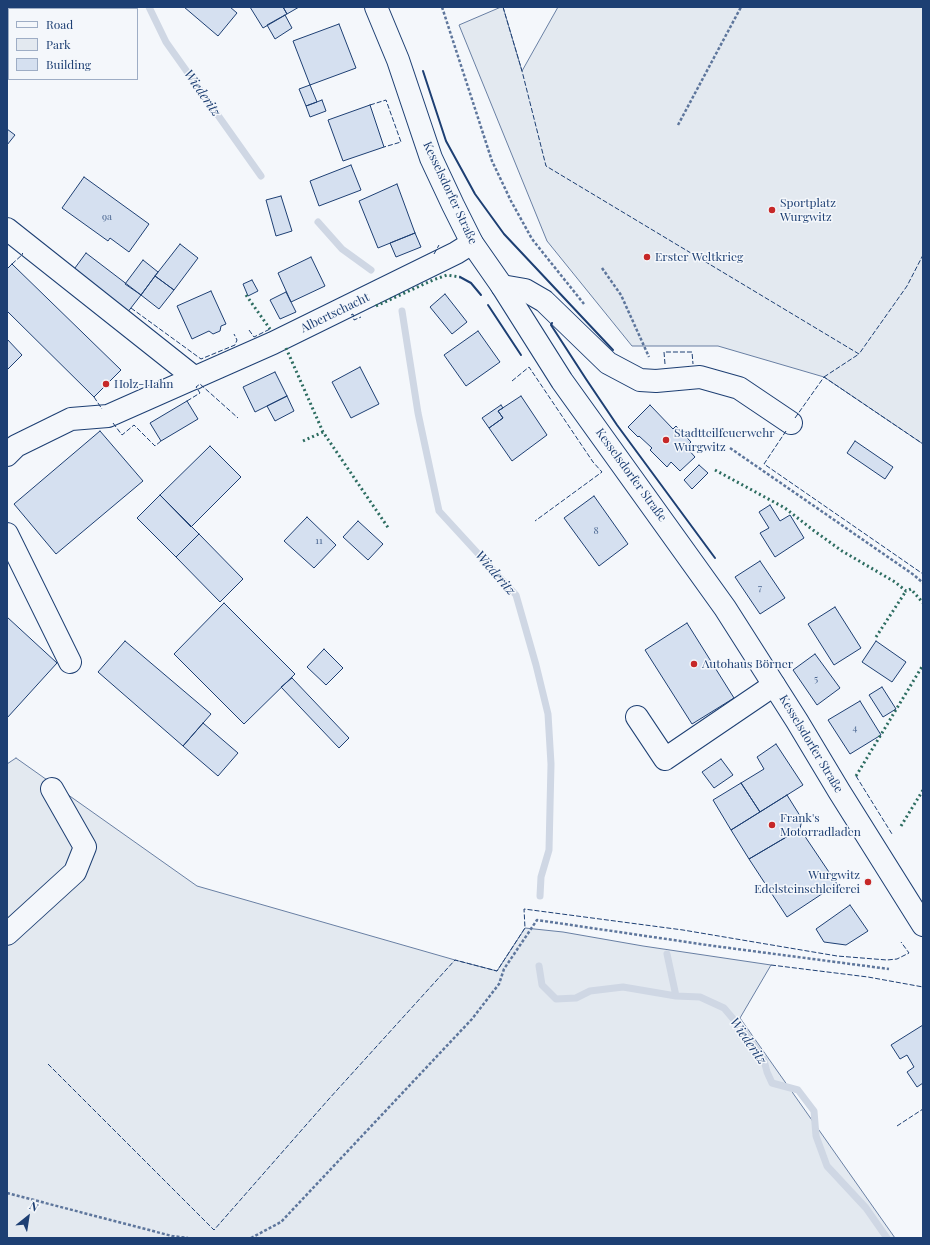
<!DOCTYPE html>
<meta charset="utf-8">
<style>
body{margin:0}
#map{position:relative;width:930px;height:1245px;overflow:hidden;background:#f4f7fb;font-family:"Playfair Display",serif}
canvas{display:block}
.frame{position:absolute;inset:0;border:8px solid #1d3f73;pointer-events:none}
.legend{position:absolute;left:8px;top:8px;width:130px;height:72px;box-sizing:border-box;background:#f4f7fb;border:1px solid #9eadc5;margin:0;padding:5px 7px;list-style:none;font-size:12px;color:#1d3f73}
.legend li{display:flex;align-items:center;gap:8px;height:20px}
.legend b{width:20px;border:1px solid #9eadc5}
.north{position:absolute;left:8px;top:1197px;width:40px;height:40px;-webkit-text-stroke:3px #f4f7fb;paint-order:stroke;rotate:30deg;font-size:11px;font-weight:700;line-height:16px;text-align:center;color:#1d3f73}
.north::after{content:'';display:block;margin:auto;width:14px;height:18px;background:#1d3f73;clip-path:polygon(50% 0,100% 100%,50% 72%,0 100%)}
</style>
<div id="map">
<canvas width="930" height="1245"></canvas>
<div class="frame"></div>
<ul class="legend">
<li><b style="height:5px;background:#f4f7fb"></b>Road</li>
<li><b style="height:11px;background:#e3e9f0"></b>Park</li>
<li><b style="height:11px;background:#d5e0f0"></b>Building</li>
</ul>
<div class="north">N</div>
</div>
<script>
const c = document.querySelector('canvas').getContext('2d');
c.lineJoin = 'round';
function fill(path, color) {
  c.fillStyle = color;
  c.fill(path, 'evenodd');
}
function shape(rows) {
  const path = new Path2D();
  for (const r of rows) {
    path.moveTo(r[0], r[1]);
    for (let i = 2; i < r.length; i += 2) path.lineTo(r[i], r[i + 1]);
  }
  return path;
}
function strokePath(path, color, width, dash) {
  c.strokeStyle = color;
  c.lineWidth = width;
  c.lineCap = dash ? 'butt' : 'round';
  c.setLineDash(dash || []);
  c.stroke(path);
}
function drawText(font, color, halo, rows, align = 'center') {
  c.font = font + ' "Playfair Display",serif';
  c.lineWidth = 3;
  c.setLineDash([]);
  c.textBaseline = 'middle';
  c.strokeStyle = halo;
  c.fillStyle = color;
  for (const [text, x, y, turn = 0] of rows) {
    c.save();
    c.translate(x, y);
    c.rotate((+turn || 0) * Math.PI / 180);
    c.textAlign = isNaN(turn) ? turn : align;
    if (halo) c.strokeText(text, 0, 0);
    c.fillText(text, 0, 0);
    c.restore();
  }
}
const green = shape([
 [501,7,503,7,522,71,558,7,923,7,923,444,824,377,718,346,632,346,547,241,459,25,501,7],
 [16,758,197,886,455,960,497,971,525,928,563,932,643,946,771,965,740,1018,895,1238,7,1238,7,764,16,758]
]);
fill(green, '#e3e9f0');
strokePath(green, '#687fa3', 1);
strokePath(shape([
 [149,7,166,42,261,176],
 [318,222,342,249,371,270],
 [402,311,418,413,439,511,516,595,536,665,548,714,551,764,549,850,541,877,540,896],
 [667,954,676,996],
 [539,966,542,985,556,999,576,998,590,991,623,987,676,996,700,997,724,1008,746,1034,764,1060,767,1072,772,1083,798,1090,814,1111,816,1136,827,1166,866,1208,887,1238]
]), '#cfd7e4', 7);
const building = shape([
 [184,7,230,7,237,13,218,36,184,7],
 [250,7,283,7,287,14,263,28,250,7],
 [283,7,299,7,287,14,283,7],
 [285,15,292,28,275,39,267,25,285,15],
 [339,24,356,68,310,85,293,41,339,24],
 [310,85,317,102,306,106,299,89,310,85],
 [322,100,326,111,310,117,306,106,322,100],
 [370,105,384,147,343,161,328,120,370,105],
 [7,129,15,135,7,145,7,129],
 [351,165,361,190,319,206,310,181,351,165],
 [84,177,149,224,129,252,110,238,108,241,62,208,84,177],
 [397,184,415,233,378,248,359,201,397,184],
 [281,196,292,231,276,236,266,200,281,196],
 [415,233,421,247,396,257,390,243,415,233],
 [180,244,198,258,174,290,155,276,180,244],
 [86,253,141,295,127,313,72,272,86,253],
 [311,257,325,286,291,302,278,273,311,257],
 [143,260,158,272,141,295,125,284,143,260],
 [12,264,121,370,94,397,7,311,7,269,12,264],
 [155,276,174,290,159,309,141,295,155,276],
 [252,280,258,291,248,296,243,284,252,280],
 [211,291,226,324,221,326,220,331,213,334,209,331,192,339,177,306,211,291],
 [286,292,296,312,280,319,270,300,286,292],
 [445,294,467,322,452,334,430,307,445,294],
 [478,331,500,362,466,386,444,355,478,331],
 [7,339,22,355,7,370,7,339],
 [360,367,379,404,351,418,332,382,360,367],
 [275,372,287,396,255,412,243,387,275,372],
 [287,396,294,411,275,421,267,406,287,396],
 [521,396,547,435,512,461,489,428,503,418,498,411,521,396],
 [187,401,198,419,161,441,150,423,187,401],
 [501,405,503,408,498,411,503,418,489,428,482,418,501,405],
 [650,405,673,429,676,426,691,442,686,447,695,457,680,471,671,462,667,467,650,450,652,448,639,436,638,437,628,427,650,405],
 [100,431,143,481,56,554,14,504,100,431],
 [855,441,893,467,885,479,847,453,855,441],
 [210,446,241,477,191,527,160,495,210,446],
 [699,465,708,473,692,489,684,480,699,465],
 [160,495,199,534,176,557,137,518,160,495],
 [594,496,628,544,599,566,564,518,594,496],
 [770,505,780,521,790,515,804,538,775,557,760,533,769,528,759,512,770,505],
 [307,517,336,545,314,568,284,541,307,517],
 [358,521,383,544,368,560,343,537,358,521],
 [199,534,243,579,220,602,176,557,199,534],
 [760,561,785,598,760,614,735,577,760,561],
 [224,603,295,674,244,724,174,654,224,603],
 [835,607,861,648,834,665,808,624,835,607],
 [7,617,57,663,7,718,7,617],
 [687,623,734,698,692,724,645,650,687,623],
 [125,641,211,714,183,746,98,672,125,641],
 [876,641,906,662,892,682,862,662,876,641],
 [324,649,343,668,326,685,307,667,324,649],
 [815,654,840,688,817,705,793,670,815,654],
 [292,678,349,738,339,748,281,687,292,678],
 [882,687,896,709,883,717,869,695,882,687],
 [860,701,881,735,850,754,828,720,860,701],
 [203,723,238,753,218,776,183,746,203,723],
 [776,744,803,785,760,812,741,783,764,769,757,757,776,744],
 [721,759,733,775,714,788,702,772,721,759],
 [741,783,760,812,731,830,713,800,741,783],
 [787,795,802,819,800,829,749,859,731,830,787,795],
 [800,829,837,884,787,917,749,859,800,829],
 [850,905,868,931,846,945,824,942,816,929,850,905],
 [923,1025,923,1083,917,1087,907,1072,914,1067,907,1055,900,1059,891,1045,923,1025]
]);
fill(building, '#d5e0f0');
strokePath(building, '#1d3f73', 1);
const minor = shape([
 [7,229,195,378],
 [502,286,525,290,544,301,608,363,640,380,656,381,700,377,739,388,791,423],
 [7,455,16,446,71,419,108,416,273,343,456,253,472,243],
 [7,534,70,662],
 [637,717,665,759,774,685],
 [7,934,75,872,85,847,52,789]
]);
const major = shape([
 [376,7,398,60,431,158,453,205,472,243,502,286,562,381,725,608,797,721,839,791,923,925]
]);
strokePath(minor, '#1d3f73', 24);
strokePath(major, '#1d3f73', 24);
strokePath(shape([
 [442,7,492,161,511,201,532,239,584,304],
 [678,125,741,7],
 [602,268,621,295,649,357],
 [730,448,914,575,923,583],
 [7,1193,172,1236,188,1238],
 [251,1238,281,1222,472,1019,499,984,504,969,537,920,714,946,889,969]
]), '#5e769c', 2.5, [3, 2]);
strokePath(minor, '#f4f7fb', 22);
strokePath(major, '#f4f7fb', 22);
strokePath(shape([
 [246,295,270,329],
 [376,306,433,280,447,275,460,277],
 [286,348,323,432,389,529],
 [303,441,323,432],
 [715,470,785,508,813,530,842,551,895,582,906,591,911,589,923,603],
 [876,637,906,591],
 [856,776,923,665],
 [901,826,923,790]
]), '#2c6c60', 3, [2, 3]);
strokePath(shape([
 [503,7,522,71,546,166,859,354,907,286,923,255],
 [370,105,386,100,401,142,384,147],
 [434,254,439,245],
 [12,264,23,254,22,253],
 [131,308,201,359,235,345,237,340,234,334],
 [351,315,353,314,354,320,361,317],
 [249,330,254,337,270,329],
 [665,364,664,352,692,352,693,364],
 [824,377,859,354],
 [512,381,529,367,593,462,602,472,535,521],
 [94,397,102,409],
 [187,401,200,393,196,387,200,384,238,418],
 [795,418,824,377,923,444],
 [113,423,122,435,134,425,155,446,161,441],
 [786,431,764,464,923,574],
 [856,776,892,834],
 [771,965,868,977,923,987],
 [48,1064,214,1230,328,1100,455,960,497,971,525,928,524,909,683,930,837,956,887,960,897,959,909,953,901,942],
 [897,1126,923,1109]
]), '#1d3f73', 1, [5, 2]);
strokePath(shape([
 [423,71,446,141,475,194,504,234,613,350],
 [460,277,471,283,481,295],
 [488,305,521,355],
 [552,323,551,325,586,379,617,425,715,558]
]), '#1d3f73', 2);
for (const [x, y, r, color] of [
 [772,210,4,"#c62828"],
 [647,257,4,"#c62828"],
 [106,384,4,"#c62828"],
 [666,440,4,"#c62828"],
 [694,664,4,"#c62828"],
 [772,825,4,"#c62828"],
 [868,882,4,"#c62828"]
]) {
  const dot = new Path2D();
  dot.arc(x, y, r, 0, 2 * Math.PI);
  c.fillStyle = color;
  c.fill(dot);
  strokePath(dot, '#f4f7fb', 1.5);
}
drawText('10px', '#4b6792', null, [
 ["9a",107,217],
 ["8",596,531],
 ["11",319,541],
 ["7",760,588],
 ["5",816,679],
 ["4",855,728]
]);
drawText('12px', '#1d3f73', '#f4f7fb', [
 ["Kesselsdorfer Straße",450,193,65],
 ["Albertschacht",335,313,-26],
 ["Kesselsdorfer Straße",631,475,54],
 ["Kesselsdorfer Straße",811,744,59]
]);
drawText('12px', '#1d3f73', '#f4f7fb', [
 ["Sportplatz",780,203],
 ["Wurgwitz",780,217],
 ["Erster Weltkrieg",655,257],
 ["Holz-Hahn",114,384],
 ["Stadtteilfeuerwehr",674,433],
 ["Wurgwitz",674,447],
 ["Autohaus Börner",702,664],
 ["Frank's",780,818],
 ["Motorradladen",780,832],
 ["Wurgwitz",860,875,"right"],
 ["Edelsteinschleiferei",860,889,"right"]
], 'left');
drawText('italic 13px', '#1d3f73', '#f4f7fb', [
 ["Wiederitz",202,93,55],
 ["Wiederitz",495,573,49],
 ["Wiederitz",748,1041,55]
]);
</script>
